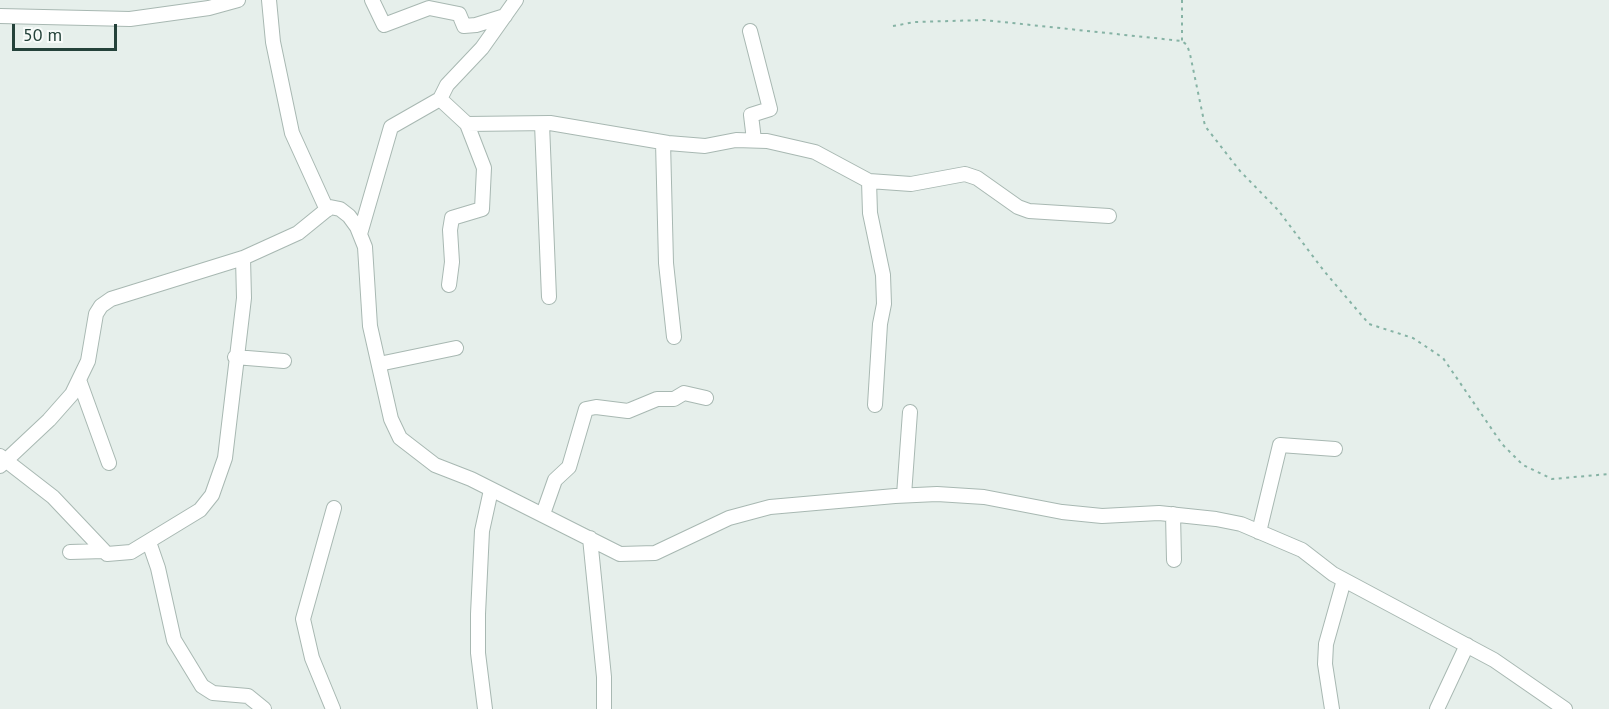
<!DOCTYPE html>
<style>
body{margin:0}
#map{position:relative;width:1609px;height:709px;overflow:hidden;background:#e6efeb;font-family:"PT Sans",sans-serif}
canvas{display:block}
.scale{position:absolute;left:12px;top:24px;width:105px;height:27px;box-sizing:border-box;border:3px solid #24423a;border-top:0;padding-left:8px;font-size:18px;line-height:21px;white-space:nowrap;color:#24423a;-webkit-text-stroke:4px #f7fbf9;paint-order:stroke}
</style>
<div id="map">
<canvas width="1609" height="709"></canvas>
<div class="scale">50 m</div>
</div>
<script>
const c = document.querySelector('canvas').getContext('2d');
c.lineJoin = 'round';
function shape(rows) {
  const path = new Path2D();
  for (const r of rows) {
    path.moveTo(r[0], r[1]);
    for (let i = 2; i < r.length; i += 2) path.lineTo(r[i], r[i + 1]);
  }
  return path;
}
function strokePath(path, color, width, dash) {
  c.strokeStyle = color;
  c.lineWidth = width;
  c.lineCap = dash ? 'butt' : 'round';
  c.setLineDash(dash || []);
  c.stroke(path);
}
const street = shape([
 [269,0,273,42,292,133,327,210],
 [372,0,384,25,429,8,459,14,464,26,476,25,505,16],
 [0,16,130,19,209,8,238,0],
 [750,31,770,109,751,115,754,140],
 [440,99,447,85,482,48,516,0],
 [542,124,549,297],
 [663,142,666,263,674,337],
 [869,181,870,213,883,275,884,304,880,324,875,405],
 [360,234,391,127,440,99,467,124,550,123,668,143,705,146,736,140,767,141,815,152,869,181,911,184,965,174,977,178,1018,207,1029,211,1109,216],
 [449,285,452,262,450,230,452,218,482,209,484,168,467,124],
 [235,357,284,361],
 [379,364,456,348],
 [79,380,109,463],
 [0,456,53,497,107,554,131,552,200,510,212,495,225,458,244,298,243,258],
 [0,466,49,420,72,394,88,361,96,314,101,306,111,299,243,258,298,233,330,207,340,209,349,216,357,227,365,247,370,326,391,419,400,438,435,465,471,479,620,554,655,553,729,518,770,507,895,496,937,494,984,497,1062,512,1102,516,1159,513,1216,519,1241,524,1302,550,1333,574,1494,660,1565,709],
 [904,495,910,412],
 [543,514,555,480,569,467,586,409,596,407,628,411,657,399,674,399,684,393,706,398],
 [1173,514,1174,560],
 [1259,532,1280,445,1335,449],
 [590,538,604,677,604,709],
 [149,542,158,568,174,640,202,686,213,693,248,696,264,709],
 [70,552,104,551],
 [333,709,312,658,303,619,334,508],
 [485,709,478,653,478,614,482,531,491,490],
 [1332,709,1325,664,1326,644,1344,580],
 [1437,709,1467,645]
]);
strokePath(street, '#a8b8b2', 16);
strokePath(shape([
 [1182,0,1182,41],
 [893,26,915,22,984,20,1182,41,1187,45,1190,54,1205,126,1240,171,1278,210,1324,271,1369,324,1413,338,1443,358,1502,444,1523,465,1552,479,1609,474]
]), '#86b3a5', 2, [3, 4.5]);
strokePath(street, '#fff', 14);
</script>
